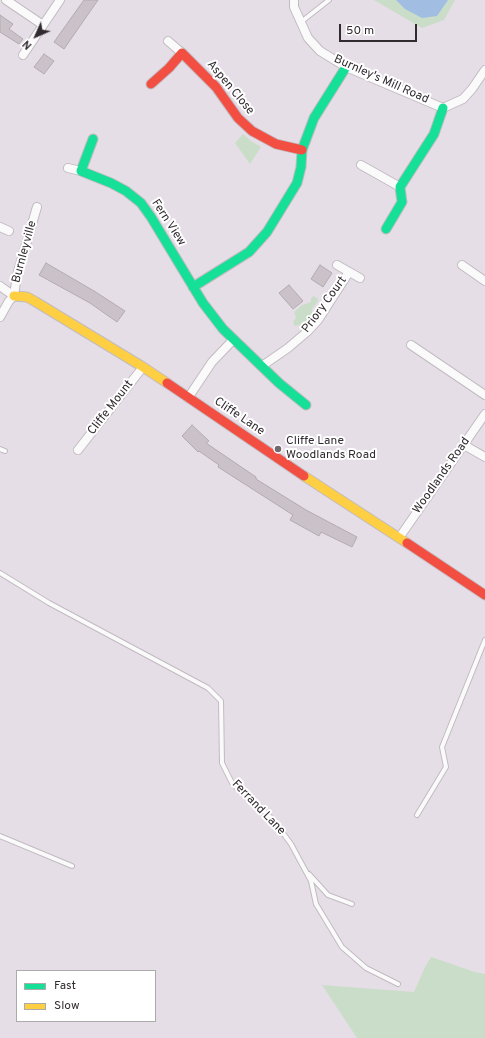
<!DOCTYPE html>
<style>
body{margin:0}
#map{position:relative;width:485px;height:1038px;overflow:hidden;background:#e6dee6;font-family:Overpass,sans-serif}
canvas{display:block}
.legend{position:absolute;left:16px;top:970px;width:140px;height:52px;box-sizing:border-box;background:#fff;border:1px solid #adaaac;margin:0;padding:5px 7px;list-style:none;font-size:12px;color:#312b30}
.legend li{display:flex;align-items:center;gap:8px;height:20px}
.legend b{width:20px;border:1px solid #adaaac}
.north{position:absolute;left:16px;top:16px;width:40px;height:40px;-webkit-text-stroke:3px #fff;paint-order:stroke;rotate:225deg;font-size:11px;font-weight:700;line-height:16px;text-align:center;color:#312b30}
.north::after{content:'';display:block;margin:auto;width:14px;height:18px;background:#312b30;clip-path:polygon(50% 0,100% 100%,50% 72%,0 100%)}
.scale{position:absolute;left:339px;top:24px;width:78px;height:18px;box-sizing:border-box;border:2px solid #312b30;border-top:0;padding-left:5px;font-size:12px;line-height:14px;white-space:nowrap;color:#312b30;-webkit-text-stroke:3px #fff;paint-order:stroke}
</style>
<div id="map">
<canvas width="485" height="1038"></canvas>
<ul class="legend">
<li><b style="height:5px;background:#16e098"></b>Fast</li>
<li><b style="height:5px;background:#ffcf43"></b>Slow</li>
</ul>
<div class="north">N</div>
<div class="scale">50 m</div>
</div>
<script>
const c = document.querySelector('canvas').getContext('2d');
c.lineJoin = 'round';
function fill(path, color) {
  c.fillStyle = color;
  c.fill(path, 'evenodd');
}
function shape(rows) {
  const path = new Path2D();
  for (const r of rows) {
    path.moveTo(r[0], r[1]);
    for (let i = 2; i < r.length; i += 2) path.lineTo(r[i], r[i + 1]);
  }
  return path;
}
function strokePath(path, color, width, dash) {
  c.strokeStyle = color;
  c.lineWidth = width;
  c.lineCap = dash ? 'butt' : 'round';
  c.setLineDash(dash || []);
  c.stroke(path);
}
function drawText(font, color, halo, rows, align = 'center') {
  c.font = font + ' Overpass,sans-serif';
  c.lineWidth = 4;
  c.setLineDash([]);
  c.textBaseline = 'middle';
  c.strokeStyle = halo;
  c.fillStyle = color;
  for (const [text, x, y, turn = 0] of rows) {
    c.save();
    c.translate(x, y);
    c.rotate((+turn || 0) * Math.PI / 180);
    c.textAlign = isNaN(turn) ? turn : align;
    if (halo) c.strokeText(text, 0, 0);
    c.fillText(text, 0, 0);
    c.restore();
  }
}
fill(shape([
 [374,0,455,0,444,20,422,28],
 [243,134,251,141,261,147,250,164,235,143],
 [314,296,318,299,318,301,312,309,312,315,305,325,300,329,299,325,295,326,293,322,296,318,294,312,302,305,311,302,311,298],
 [431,957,475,972,485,974,485,1038,357,1038,322,985,414,992,425,967]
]), '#c9ddc9');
fill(shape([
 [396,0,448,0,437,16,422,18,405,9]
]), '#a1bee2');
const building = shape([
 [84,0,98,0,64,49,54,42,84,0],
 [0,15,13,24,9,29,23,39,19,44,0,32,0,15],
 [44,54,54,61,44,74,34,67,44,54],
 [46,263,94,291,125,311,117,322,90,303,39,275,46,263],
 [320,265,332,273,323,287,311,279,320,265],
 [289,285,303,301,293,309,279,293,289,285],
 [192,425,209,441,206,443,256,477,256,479,306,510,357,537,352,547,321,532,319,536,290,520,293,515,218,467,219,465,199,451,198,452,182,436,192,425]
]);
fill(building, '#cac2c8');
strokePath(building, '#b1abb0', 1);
const lane = shape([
 [301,22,329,0],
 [0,449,5,451],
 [0,573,49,603,208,688,221,701,222,763,232,783,245,796,260,807,274,821,291,844,311,881,316,904,342,947,366,968,398,984],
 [417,815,446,767,442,747,485,640],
 [0,836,72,866],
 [309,874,328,895,352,904]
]);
const street = shape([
 [6,0,43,25],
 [294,0,294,7,308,38,320,51,346,67,443,108,463,99,472,89,485,70],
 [168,41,182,53],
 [23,55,60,0],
 [361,165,400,187],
 [68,168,81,171],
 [0,227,9,231],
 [337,265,360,278],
 [462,265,485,281],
 [0,286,14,296],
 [14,296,17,275,37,207],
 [0,317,9,301,14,296],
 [411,345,485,395],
 [262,366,288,348,308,331,318,320,349,272],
 [188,398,212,362,233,340],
 [464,445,485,457],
 [78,450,143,367],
 [399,538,485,414]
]);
const fast = shape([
 [93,139,81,171,111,183,126,191,141,203,151,217,203,303,223,329,279,383,306,405],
 [386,229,402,202,400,187,434,134,443,108],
 [193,287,249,252,267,232,297,183,301,167,302,150,314,118,346,67]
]);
const slow = shape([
 [14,296,27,297,36,302,143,367,167,383],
 [304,476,407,543]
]);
const jam = shape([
 [151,84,169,68,182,53,216,87,238,118,252,131,276,144,302,150],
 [167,383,304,476],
 [407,543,485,595]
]);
strokePath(lane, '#c1bbc1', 6);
strokePath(street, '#c1bbc1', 10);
strokePath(fast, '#c1bbc1', 11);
strokePath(slow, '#c1bbc1', 11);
strokePath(jam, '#c1bbc1', 11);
strokePath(lane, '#fbfafb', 4);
strokePath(street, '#fbfafb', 8);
strokePath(fast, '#16e098', 9);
strokePath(slow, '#ffcf43', 9);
strokePath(jam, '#f24e42', 9);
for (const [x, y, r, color] of [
 [278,449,4,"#706a70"]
]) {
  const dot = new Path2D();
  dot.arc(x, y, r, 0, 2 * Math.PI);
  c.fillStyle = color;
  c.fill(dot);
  strokePath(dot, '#fff', 1.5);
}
drawText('12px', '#312b30', '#fff', [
 ["Burnley's Mill Road",381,80,24],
 ["Aspen Close",230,88,50],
 ["Fern View",168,223,57],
 ["Burnleyville",25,252,-75],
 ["Priory Court",325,305,-54],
 ["Cliffe Mount",111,408,-52],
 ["Cliffe Lane",239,417,34],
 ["Woodlands Road",442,476,-55],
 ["Ferrand Lane",258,808,46]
]);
drawText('12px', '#312b30', '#fff', [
 ["Cliffe Lane",286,442],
 ["Woodlands Road",286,456]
], 'left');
</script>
